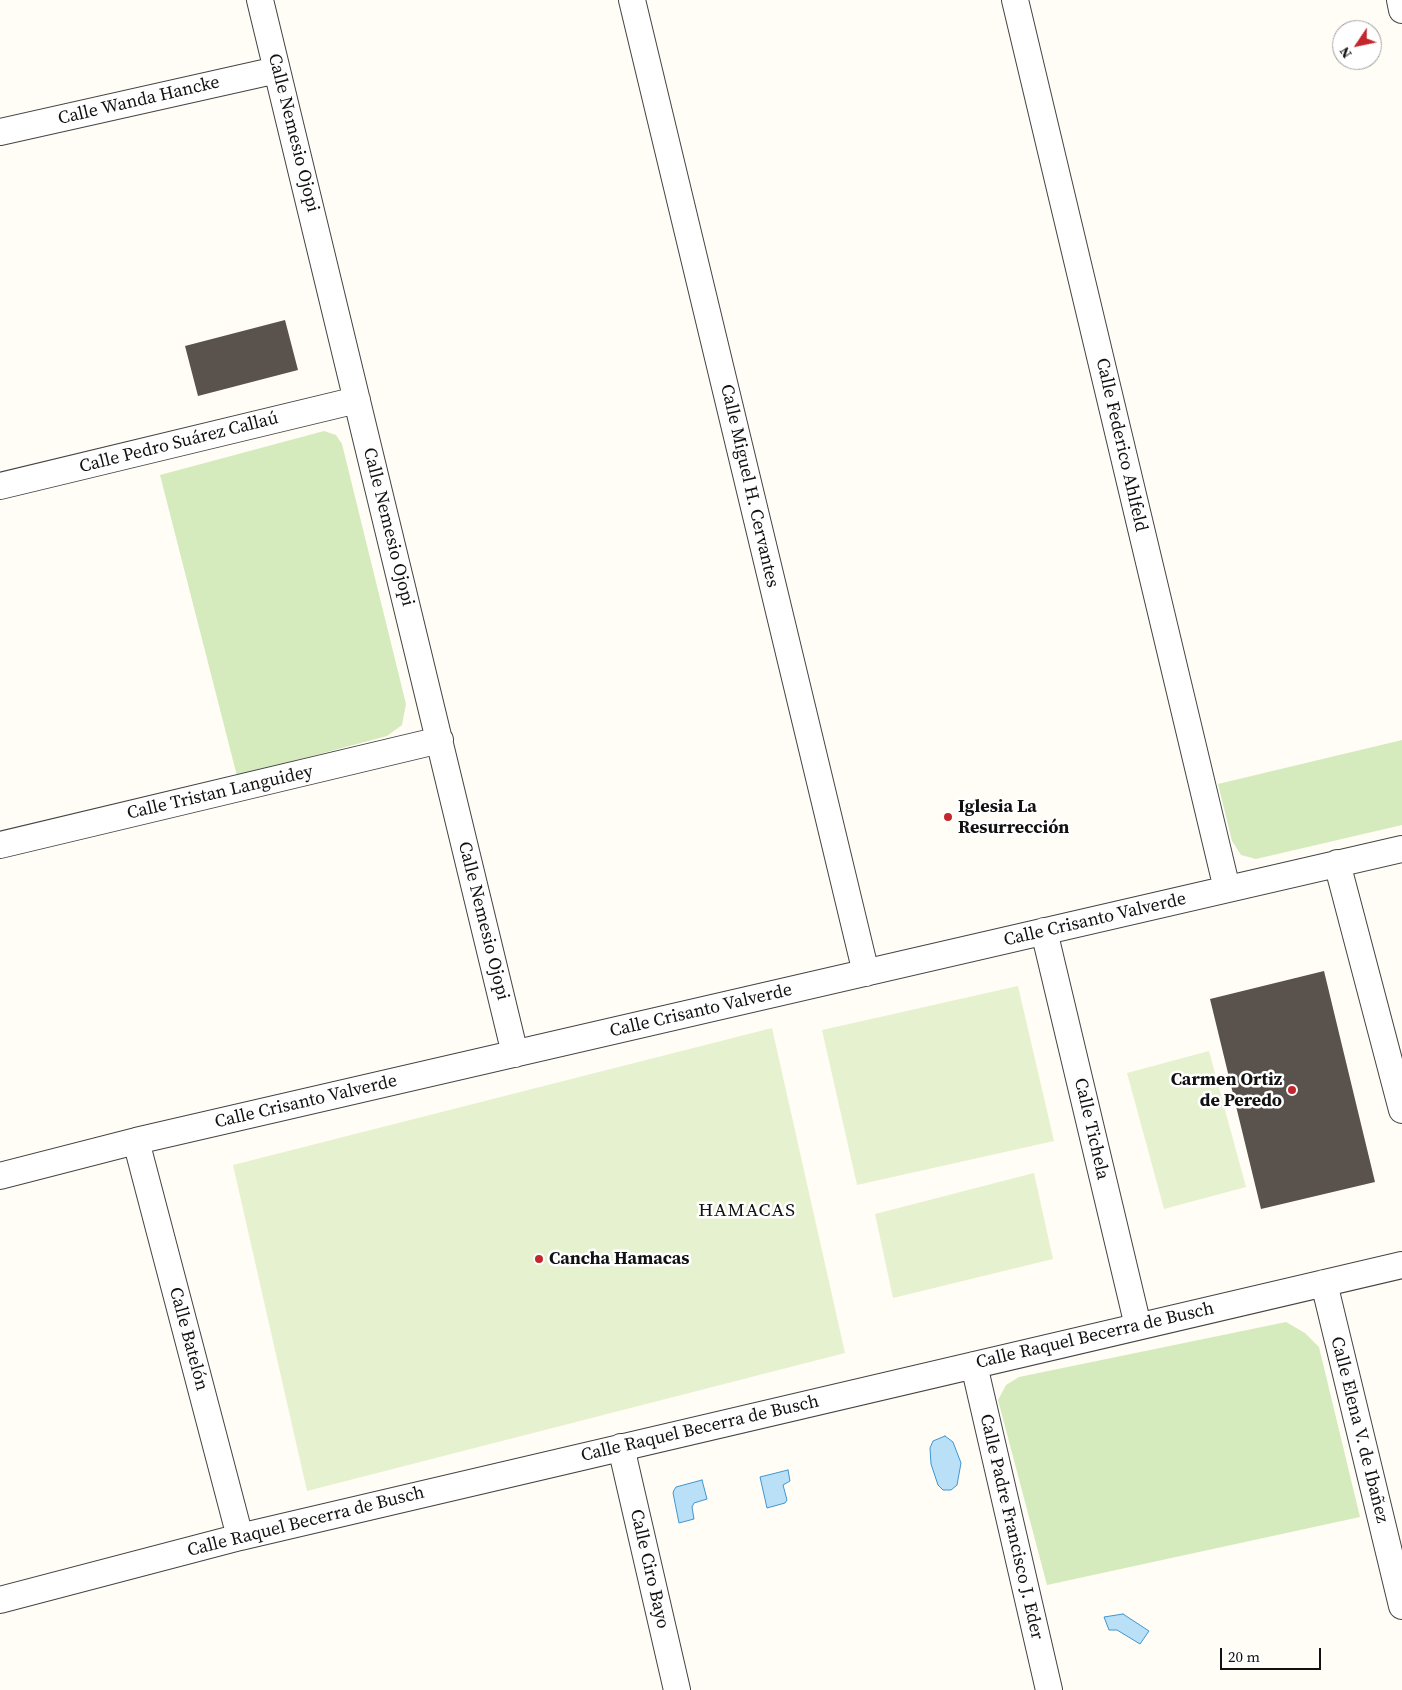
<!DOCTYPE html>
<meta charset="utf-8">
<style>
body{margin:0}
#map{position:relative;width:1402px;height:1690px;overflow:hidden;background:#fffdf5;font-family:"Source Serif 4",serif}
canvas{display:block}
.north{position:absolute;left:1332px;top:20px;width:50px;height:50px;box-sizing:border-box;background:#fff;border:1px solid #a0a0a0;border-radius:50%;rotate:236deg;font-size:14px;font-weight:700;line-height:20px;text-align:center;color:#111}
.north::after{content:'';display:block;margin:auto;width:18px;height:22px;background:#c4262e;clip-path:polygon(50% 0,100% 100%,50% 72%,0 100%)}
.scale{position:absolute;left:1220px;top:1648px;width:101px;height:22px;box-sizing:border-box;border:2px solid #111;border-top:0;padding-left:6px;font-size:15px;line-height:18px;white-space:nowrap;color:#111;-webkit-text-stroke:4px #fff;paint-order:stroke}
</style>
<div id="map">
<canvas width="1402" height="1690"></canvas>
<div class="north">N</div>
<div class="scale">20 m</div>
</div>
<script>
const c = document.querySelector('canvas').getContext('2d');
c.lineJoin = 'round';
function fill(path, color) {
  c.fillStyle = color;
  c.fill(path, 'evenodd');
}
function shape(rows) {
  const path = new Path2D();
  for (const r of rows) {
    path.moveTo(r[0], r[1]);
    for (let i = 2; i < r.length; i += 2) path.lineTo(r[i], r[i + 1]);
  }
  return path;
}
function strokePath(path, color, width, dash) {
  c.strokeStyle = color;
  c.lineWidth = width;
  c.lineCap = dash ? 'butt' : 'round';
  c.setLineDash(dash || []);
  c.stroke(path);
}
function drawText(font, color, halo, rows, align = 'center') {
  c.font = font + ' "Source Serif 4",serif';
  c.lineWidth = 5;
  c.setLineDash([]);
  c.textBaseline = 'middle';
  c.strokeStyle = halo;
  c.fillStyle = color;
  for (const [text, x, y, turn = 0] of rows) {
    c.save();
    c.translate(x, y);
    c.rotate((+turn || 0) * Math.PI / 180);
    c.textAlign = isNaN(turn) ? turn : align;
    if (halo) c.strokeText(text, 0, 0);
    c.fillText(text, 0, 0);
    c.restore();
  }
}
fill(shape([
 [324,431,336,435,342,444,406,704,402,725,387,736,237,776,160,475],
 [1402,740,1402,825,1256,859,1241,855,1232,841,1218,784],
 [1286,1322,1305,1333,1319,1347,1360,1517,1047,1585,998,1400,1006,1385,1019,1377]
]), '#d5ebbd');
fill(shape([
 [1018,986,1054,1141,857,1185,822,1030],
 [772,1028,845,1353,307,1491,233,1165],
 [1209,1051,1246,1187,1164,1209,1127,1073],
 [1034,1173,1053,1259,893,1298,875,1214]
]), '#e6f2cf');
const water = shape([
 [945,1436,953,1442,961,1463,957,1485,951,1490,943,1490,938,1485,931,1464,930,1448,933,1441,945,1436],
 [788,1470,790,1481,783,1485,787,1500,785,1503,767,1508,760,1477,788,1470],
 [702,1480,707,1499,694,1503,692,1507,694,1519,679,1523,673,1493,674,1490,676,1487,702,1480],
 [1123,1614,1149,1631,1140,1644,1117,1630,1109,1630,1104,1617,1123,1614]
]);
fill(water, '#b9e0f7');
strokePath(water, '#3f96cf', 1);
fill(shape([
 [285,320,298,370,198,396,185,346],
 [1324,971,1375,1182,1261,1209,1210,999]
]), '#5a524d');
const street = shape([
 [260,0,515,1054],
 [632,0,866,973],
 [1015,0,1227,889],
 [1400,0,1402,10],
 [0,132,277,70],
 [0,486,357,400],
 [0,845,440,740],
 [1337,863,1402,1110],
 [1044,931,1138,1326],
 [136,1141,240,1537],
 [0,1176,136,1141,1402,849],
 [1324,1283,1402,1606],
 [974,1365,1049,1690],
 [621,1447,677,1690],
 [0,1600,240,1537,1402,1265]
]);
strokePath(street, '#444', 28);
strokePath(street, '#fff', 26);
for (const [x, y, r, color] of [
 [948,817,5,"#c4262e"],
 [1292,1090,5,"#c4262e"],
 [539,1259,5,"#c4262e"]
]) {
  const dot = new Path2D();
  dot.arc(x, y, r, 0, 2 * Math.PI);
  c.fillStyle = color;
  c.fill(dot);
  strokePath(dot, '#fff', 2);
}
drawText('18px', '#111', '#fff', [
 ["Calle Wanda Hancke",139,101,-13],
 ["Calle Nemesio Ojopi",293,133,76],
 ["Calle Pedro Suárez Callaú",179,443,-14],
 ["Calle Federico Ahlfeld",1121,445,77],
 ["Calle Miguel H. Cervantes",749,486,77],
 ["Calle Nemesio Ojopi",388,527,76],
 ["Calle Tristan Languidey",220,793,-13],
 ["Calle Crisanto Valverde",1095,920,-13],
 ["Calle Nemesio Ojopi",483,921,76],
 ["Calle Crisanto Valverde",701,1011,-13],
 ["Calle Crisanto Valverde",306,1102,-13],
 ["Calle Tichela",1091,1129,77],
 ["Calle Raquel Becerra de Busch",1095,1336,-13],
 ["Calle Batelón",188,1339,75],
 ["Calle Raquel Becerra de Busch",700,1429,-13],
 ["Calle Elena V. de Ibañez",1359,1430,76],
 ["Calle Raquel Becerra de Busch",306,1522,-14],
 ["Calle Padre Francisco J. Eder",1011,1527,77],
 ["Calle Ciro Bayo",649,1569,77]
]);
drawText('bold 18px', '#111', '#fff', [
 ["Iglesia La",958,807],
 ["Resurrección",958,828],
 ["Carmen Ortiz",1282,1080,"right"],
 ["de Peredo",1282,1101,"right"],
 ["Cancha Hamacas",549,1259]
], 'left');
c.letterSpacing = '1px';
drawText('19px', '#111', '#fff', [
 ["HAMACAS",747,1211]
]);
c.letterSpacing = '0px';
</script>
